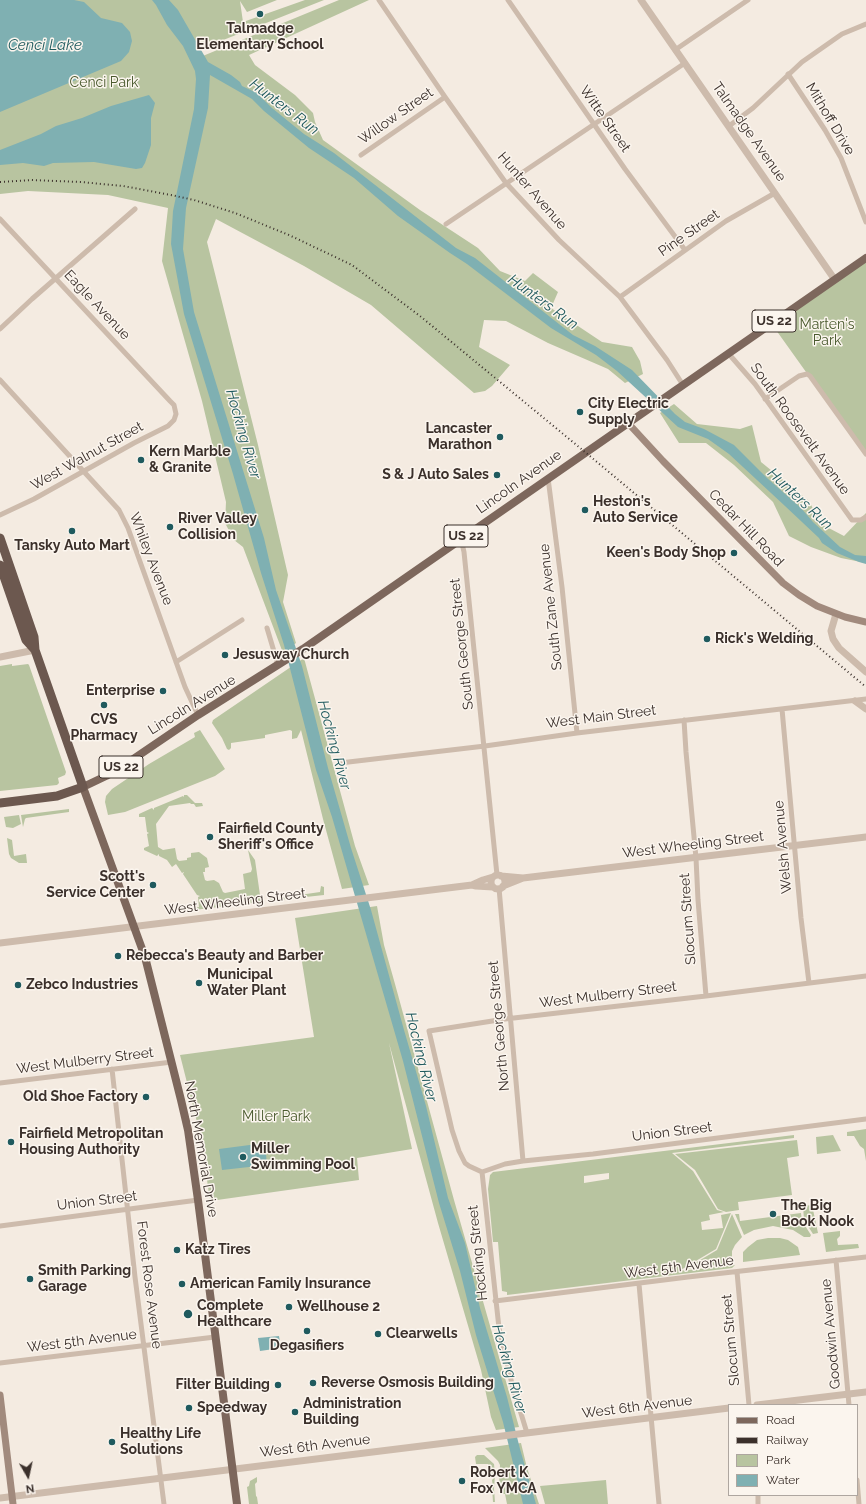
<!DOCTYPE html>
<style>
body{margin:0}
#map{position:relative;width:866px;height:1504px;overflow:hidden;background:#f4ebe1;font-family:Raleway,sans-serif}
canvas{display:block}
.legend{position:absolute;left:728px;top:1404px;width:130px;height:92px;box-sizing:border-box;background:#fbf5ee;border:1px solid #aea6a0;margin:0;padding:5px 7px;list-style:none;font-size:12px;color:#3b302b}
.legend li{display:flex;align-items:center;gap:8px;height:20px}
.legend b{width:20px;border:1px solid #aea6a0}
.north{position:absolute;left:8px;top:1456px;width:40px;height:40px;-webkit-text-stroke:3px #fbf5ee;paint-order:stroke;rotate:171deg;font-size:11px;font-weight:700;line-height:16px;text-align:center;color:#3b302b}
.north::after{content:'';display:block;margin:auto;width:14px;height:18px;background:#3b302b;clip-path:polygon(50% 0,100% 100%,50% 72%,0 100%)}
</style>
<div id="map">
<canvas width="866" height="1504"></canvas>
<ul class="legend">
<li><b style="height:5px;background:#7d675c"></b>Road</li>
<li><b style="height:5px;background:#3b302b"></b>Railway</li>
<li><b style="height:11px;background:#b8c4a0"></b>Park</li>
<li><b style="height:11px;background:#7fb0b2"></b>Water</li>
</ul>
<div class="north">N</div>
</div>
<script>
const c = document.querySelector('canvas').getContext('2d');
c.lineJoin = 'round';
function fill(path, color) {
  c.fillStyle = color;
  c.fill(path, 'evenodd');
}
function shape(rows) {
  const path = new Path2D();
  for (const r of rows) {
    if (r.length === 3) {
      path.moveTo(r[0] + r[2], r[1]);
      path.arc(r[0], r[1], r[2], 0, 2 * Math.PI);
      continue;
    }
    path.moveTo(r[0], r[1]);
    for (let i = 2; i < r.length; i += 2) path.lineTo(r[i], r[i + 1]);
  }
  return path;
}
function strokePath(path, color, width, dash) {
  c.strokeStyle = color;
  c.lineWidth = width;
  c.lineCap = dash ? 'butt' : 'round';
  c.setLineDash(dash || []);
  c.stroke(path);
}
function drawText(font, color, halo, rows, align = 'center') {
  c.font = font + ' Raleway,sans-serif';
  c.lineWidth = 3;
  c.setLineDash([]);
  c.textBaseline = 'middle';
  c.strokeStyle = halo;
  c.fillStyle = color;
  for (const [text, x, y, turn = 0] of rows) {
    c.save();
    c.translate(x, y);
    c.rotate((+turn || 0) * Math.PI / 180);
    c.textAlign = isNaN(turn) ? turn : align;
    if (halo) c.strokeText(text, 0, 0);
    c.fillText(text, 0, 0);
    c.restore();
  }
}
fill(shape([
 [0,0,277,0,247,12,240,1,243,22,305,0,324,0,193,52,193,60,339,0,369,0,249,55,255,65,295,95,313,113,315,122,323,140,420,210,478,248,500,271,525,281,533,273,558,292,551,308,602,342,632,347,640,361,643,374,625,383,608,369,548,343,506,321,484,320,479,347,510,365,492,386,485,391,474,393,371,305,304,266,216,219,207,242,258,445,288,575,283,602,296,643,283,653,243,547,234,540,225,523,226,502,202,401,162,261,168,208,108,195,28,191,0,194],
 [866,258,866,456,771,323],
 [674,404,697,424,740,429,752,425,761,462,809,501,821,524,844,536,866,513,866,563,841,558,811,547,789,536,773,502,734,465,706,443,679,443,660,413],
 [304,658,355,846,369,885,342,889,323,819,301,730,297,738,292,739,292,731,290,730,265,735,265,738,231,743,231,748,229,750,227,749,222,738,212,723,213,720],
 [12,664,12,666,28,664,29,665,66,772,65,775,58,778,59,783,57,785,0,791,0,666],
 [200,730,225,769,215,776,125,812,108,815,105,802,106,796,112,789,149,764,195,737,194,733],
 [184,795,187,795,195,803,202,803,203,806,196,807,194,804,191,804,190,803,169,806,156,824,158,847,163,850,175,848,177,859,179,861,187,860,187,858,191,857,191,853,199,852,207,858,209,867,205,868,205,872,203,872,205,880,207,881,214,880,219,883,223,892,225,893,245,889,243,874,251,872,252,869,248,850,255,860,261,902,194,910,194,908,199,907,198,897,200,896,197,895,183,874,184,872,182,873,176,864,172,867,167,860,159,856,159,854,157,856,144,850,144,848,149,846,147,834,149,833,147,832,145,817,139,817,139,814,152,808,154,810,154,808,183,796,184,797],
 [69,809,69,812,26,818,25,819,23,827,21,815],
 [19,815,21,824,13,828,6,827,4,817],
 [7,838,12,840,14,856,26,854,27,863,19,863,11,858,9,854],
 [321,886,324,887,324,895,269,901,269,894,272,899,320,892],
 [377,906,384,945,395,984,454,1200,519,1427,496,1430,491,1417,481,1370,438,1223,389,1043,412,1149,357,1158,359,1180,210,1201,201,1138,180,1055,314,1037,295,918],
 [866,1129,866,1161,864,1149,860,1146,854,1136,847,1136,847,1132],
 [794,1135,794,1138,672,1153,693,1171,717,1210,724,1212,709,1215,710,1220,701,1222,702,1230,723,1228,721,1215,731,1213,716,1249,679,1271,735,1265,732,1268,507,1295,507,1292,502,1291,498,1242,493,1242,488,1189,490,1175,493,1172],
 [609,1173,609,1179,584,1183,584,1176],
 [833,1135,841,1151,817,1154,816,1137],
 [797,1140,799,1156,787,1158,792,1195,738,1202,739,1210,726,1212,718,1209,695,1170,675,1154],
 [812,1205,818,1233,813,1234,804,1220,803,1206],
 [801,1213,802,1221,811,1235,810,1237,804,1237,793,1230,773,1226,754,1230,744,1235,735,1214,739,1214,740,1221],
 [732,1214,742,1237,735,1245,732,1251,732,1263,685,1269,717,1250],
 [840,1231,840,1236,837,1239,838,1245,858,1244,859,1248,826,1252,823,1233],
 [768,1238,780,1238,788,1240,798,1247,800,1255,743,1262,743,1252,748,1247,757,1240],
 [521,1443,527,1468,539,1504,507,1504,505,1494,499,1494,499,1490,503,1489,502,1487,499,1486,500,1465,498,1461,485,1448],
 [477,1455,484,1455,494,1464,495,1474,494,1489,495,1502,493,1502,492,1487,493,1487,492,1480,494,1478,494,1474,490,1474,488,1464,476,1464,475,1457],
 [257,1477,257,1482,255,1484,256,1496,257,1497,258,1504,249,1504,247,1487,249,1486,250,1481],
 [606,1480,608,1504,545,1504,540,1486]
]), '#b8c4a0');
fill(shape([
 [0,0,74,0,84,2,101,18,122,23,130,32,132,41,129,52,121,61,0,112],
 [152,0,169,0,178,10,208,62,231,75,240,82,242,86,257,93,272,108,304,134,334,153,456,248,475,258,573,335,595,346,632,370,675,414,685,422,704,429,734,445,767,478,801,508,813,522,840,547,855,555,866,556,866,564,859,562,837,553,822,543,819,538,785,506,729,454,708,439,678,427,617,371,596,355,551,328,467,264,450,253,398,216,354,178,309,148,264,111,252,99,210,75,208,108,186,208,183,249,194,312,264,538,276,590,302,666,328,768,351,848,371,910,404,1030,426,1106,448,1198,465,1243,480,1308,507,1397,520,1449,536,1504,523,1504,503,1422,476,1335,460,1271,439,1203,403,1061,332,817,316,770,284,645,261,573,233,474,184,314,171,244,173,211,194,109,196,79,195,71,183,46,167,25,156,5],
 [149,95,155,103,151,118,151,145,145,163,142,168,136,169,94,162,53,163,44,166,23,163,0,165,0,150,41,134,56,126,82,118,111,106],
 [265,1143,267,1165,222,1170,219,1149],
 [279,1336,281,1348,260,1351,258,1338]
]), '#7fb0b2');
strokePath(shape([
 [379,0,445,97,506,183,559,240,620,297,667,360,683,385],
 [508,0,625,169,685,250],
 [675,50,748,0],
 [788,74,825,130,841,158,866,222],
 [729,126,753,108,802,62,842,34,866,24],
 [361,155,445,97],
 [0,219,170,401,174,405,176,414,174,420,168,426,134,443,34,499,0,515],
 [446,224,685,63],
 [620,297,726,221,775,193],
 [0,329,32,299,135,209],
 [728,353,755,384,852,520,861,520,866,517],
 [0,380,119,510,128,528,185,687,198,715],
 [765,399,799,376,807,374,810,376,866,454],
 [548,478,562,587,577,733],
 [461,539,464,552,497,875],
 [267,628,278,665],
 [176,662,242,620],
 [782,709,801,918,809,983],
 [684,720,686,752,696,858,698,900,706,996],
 [340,763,485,746,577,733,866,699],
 [499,888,523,1161],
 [112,1069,135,1277,164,1504],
 [0,1083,172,1062],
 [482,1172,469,1166,465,1163,459,1151,452,1130,429,1031,505,1019,706,996,866,976],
 [482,1172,505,1164,523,1161,593,1154,866,1119],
 [482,1172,499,1328,512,1384,527,1433],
 [0,1226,198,1200],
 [836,1260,849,1405],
 [737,1272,749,1405],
 [639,1284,659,1504],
 [495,1301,688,1277,866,1257],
 [0,1363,215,1337],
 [857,1480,859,1504],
 [758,1495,758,1504]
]), '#cdbbac', 5);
strokePath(shape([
 [641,0,835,280],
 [836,614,831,631,833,639,839,648,866,672],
 [0,657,35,650],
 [855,701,866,709],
 [498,882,7],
 [501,876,523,878,866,837],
 [472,885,483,880,493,877],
 [503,886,523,878],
 [0,943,472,885,476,886,493,887],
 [757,1405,866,1392],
 [0,1498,729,1408]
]), '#cdbbac', 7);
strokePath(shape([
 [628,423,663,461,783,583,799,595,817,606,845,617,866,622],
 [0,1395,13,1504]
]), '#a18a7d', 7);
strokePath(shape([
 [237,1504,198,1200,188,1130,181,1100,145,957,83,787,106,776,123,766,198,715,303,649,866,258]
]), '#7d675c', 8);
strokePath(shape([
 [0,538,34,637,35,650,83,787,57,796,0,803],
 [0,565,26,640,35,650]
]), '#6c584f', 9);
strokePath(shape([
 [0,182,31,180,81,182,123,186,171,195,194,200,235,213,289,235,352,265,420,316,585,452,866,687]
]), '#3b302b', 2, [1, 3]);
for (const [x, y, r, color] of [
 [260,14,4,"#1f5a5e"],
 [580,412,4,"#1f5a5e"],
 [500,437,4,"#1f5a5e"],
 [141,460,4,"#1f5a5e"],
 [497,475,4,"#1f5a5e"],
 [585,510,4,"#1f5a5e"],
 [170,527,4,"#1f5a5e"],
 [72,531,4,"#1f5a5e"],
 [734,553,4,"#1f5a5e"],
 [707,639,4,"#1f5a5e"],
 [225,655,4,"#1f5a5e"],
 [163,691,4,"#1f5a5e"],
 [104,705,4,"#1f5a5e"],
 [210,837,4,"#1f5a5e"],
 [153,885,4,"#1f5a5e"],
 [118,956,4,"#1f5a5e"],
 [199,983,4,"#1f5a5e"],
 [18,985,4,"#1f5a5e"],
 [146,1097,4,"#1f5a5e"],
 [11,1142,4,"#1f5a5e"],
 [243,1157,4,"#1f5a5e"],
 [773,1214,4,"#1f5a5e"],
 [177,1250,4,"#1f5a5e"],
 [30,1279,4,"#1f5a5e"],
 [182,1284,4,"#1f5a5e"],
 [289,1307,4,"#1f5a5e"],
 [188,1314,5,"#1f5a5e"],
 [307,1331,4,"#1f5a5e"],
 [378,1334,4,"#1f5a5e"],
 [313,1383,4,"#1f5a5e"],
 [278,1385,4,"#1f5a5e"],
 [189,1408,4,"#1f5a5e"],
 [295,1412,4,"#1f5a5e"],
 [112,1442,4,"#1f5a5e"],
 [462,1481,4,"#1f5a5e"]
]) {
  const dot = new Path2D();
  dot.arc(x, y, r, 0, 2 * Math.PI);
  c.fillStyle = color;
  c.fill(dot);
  strokePath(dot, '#fbf5ee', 1.5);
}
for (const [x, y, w] of [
 [774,321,44],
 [466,536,44],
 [121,767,44]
]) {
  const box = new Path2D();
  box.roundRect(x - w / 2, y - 11, w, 22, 3);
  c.fillStyle = '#fbf5ee';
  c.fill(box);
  strokePath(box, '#3b302b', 1);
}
drawText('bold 13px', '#3b302b', null, [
 ["US 22",774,321],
 ["US 22",466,536],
 ["US 22",121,767]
]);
drawText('bold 14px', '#3b302b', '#fbf5ee', [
 ["Talmadge",260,29,"center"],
 ["Elementary School",260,45,"center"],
 ["City Electric",588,404],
 ["Supply",588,420],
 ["Lancaster",492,429,"right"],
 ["Marathon",492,445,"right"],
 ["Kern Marble",149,452],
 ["& Granite",149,468],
 ["S & J Auto Sales",489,475,"right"],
 ["Heston's",593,502],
 ["Auto Service",593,518],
 ["River Valley",178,519],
 ["Collision",178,535],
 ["Tansky Auto Mart",72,546,"center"],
 ["Keen's Body Shop",726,553,"right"],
 ["Rick's Welding",715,639],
 ["Jesusway Church",233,655],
 ["Enterprise",155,691,"right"],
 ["CVS",104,720,"center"],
 ["Pharmacy",104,736,"center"],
 ["Fairfield County",218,829],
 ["Sheriff's Office",218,845],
 ["Scott's",145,877,"right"],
 ["Service Center",145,893,"right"],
 ["Rebecca's Beauty and Barber",126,956],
 ["Municipal",207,975],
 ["Water Plant",207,991],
 ["Zebco Industries",26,985],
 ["Old Shoe Factory",138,1097,"right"],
 ["Fairfield Metropolitan",19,1134],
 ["Housing Authority",19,1150],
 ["Miller",251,1149],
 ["Swimming Pool",251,1165],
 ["The Big",781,1206],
 ["Book Nook",781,1222],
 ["Katz Tires",185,1250],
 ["Smith Parking",38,1271],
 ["Garage",38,1287],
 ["American Family Insurance",190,1284],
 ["Complete",197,1306],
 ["Healthcare",197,1322],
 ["Wellhouse 2",297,1307],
 ["Clearwells",386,1334],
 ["Degasifiers",307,1346,"center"],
 ["Reverse Osmosis Building",321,1383],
 ["Filter Building",270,1385,"right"],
 ["Administration",303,1404],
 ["Building",303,1420],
 ["Speedway",197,1408],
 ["Healthy Life",120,1434],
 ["Solutions",120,1450],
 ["Robert K",470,1473],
 ["Fox YMCA",470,1489]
], 'left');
drawText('14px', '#4a5a2e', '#fbf5ee', [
 ["Cenci Park",104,83],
 ["Marten's",827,325],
 ["Park",827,341],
 ["Miller Park",276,1117]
]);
drawText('14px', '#3b302b', '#fbf5ee', [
 ["Willow Street",396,116,-35],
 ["Witte Street",605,119,55],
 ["Mithoff Drive",830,119,59],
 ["Talmadge Avenue",749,132,55],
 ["Hunter Avenue",532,191,49],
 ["Pine Street",689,233,-35],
 ["Eagle Avenue",97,305,47],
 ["South Roosevelt Avenue",800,429,54],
 ["West Walnut Street",87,456,-29],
 ["Lincoln Avenue",519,482,-35],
 ["Cedar Hill Road",746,528,46],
 ["Whiley Avenue",151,559,69],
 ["South Zane Avenue",551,607,-96],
 ["South George Street",462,644,-96],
 ["Lincoln Avenue",192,705,-32],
 ["West Main Street",601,717,-7],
 ["West Wheeling Street",693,845,-7],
 ["Welsh Avenue",783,847,-95],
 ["West Wheeling Street",235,902,-7],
 ["Slocum Street",688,919,-94],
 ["West Mulberry Street",608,995,-7],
 ["North George Street",499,1026,-95],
 ["West Mulberry Street",85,1061,-7],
 ["Union Street",672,1132,-7],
 ["North Memorial Drive",201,1149,80],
 ["Union Street",97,1201,-7],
 ["Hocking Street",478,1253,-96],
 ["West 5th Avenue",679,1267,-7],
 ["Forest Rose Avenue",149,1285,83],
 ["Goodwin Avenue",831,1334,-95],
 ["Slocum Street",731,1340,-95],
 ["West 5th Avenue",82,1341,-7],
 ["West 6th Avenue",637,1407,-7],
 ["West 6th Avenue",315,1446,-7]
]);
drawText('italic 15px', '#1f5a5e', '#fbf5ee', [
 ["Cenci Lake",45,45],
 ["Hunters Run",284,107,37],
 ["Hunters Run",543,302,36],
 ["Hocking River",243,434,74],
 ["Hunters Run",800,499,43],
 ["Hocking River",334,745,75],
 ["Hocking River",421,1057,76],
 ["Hocking River",509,1369,74]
]);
</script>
